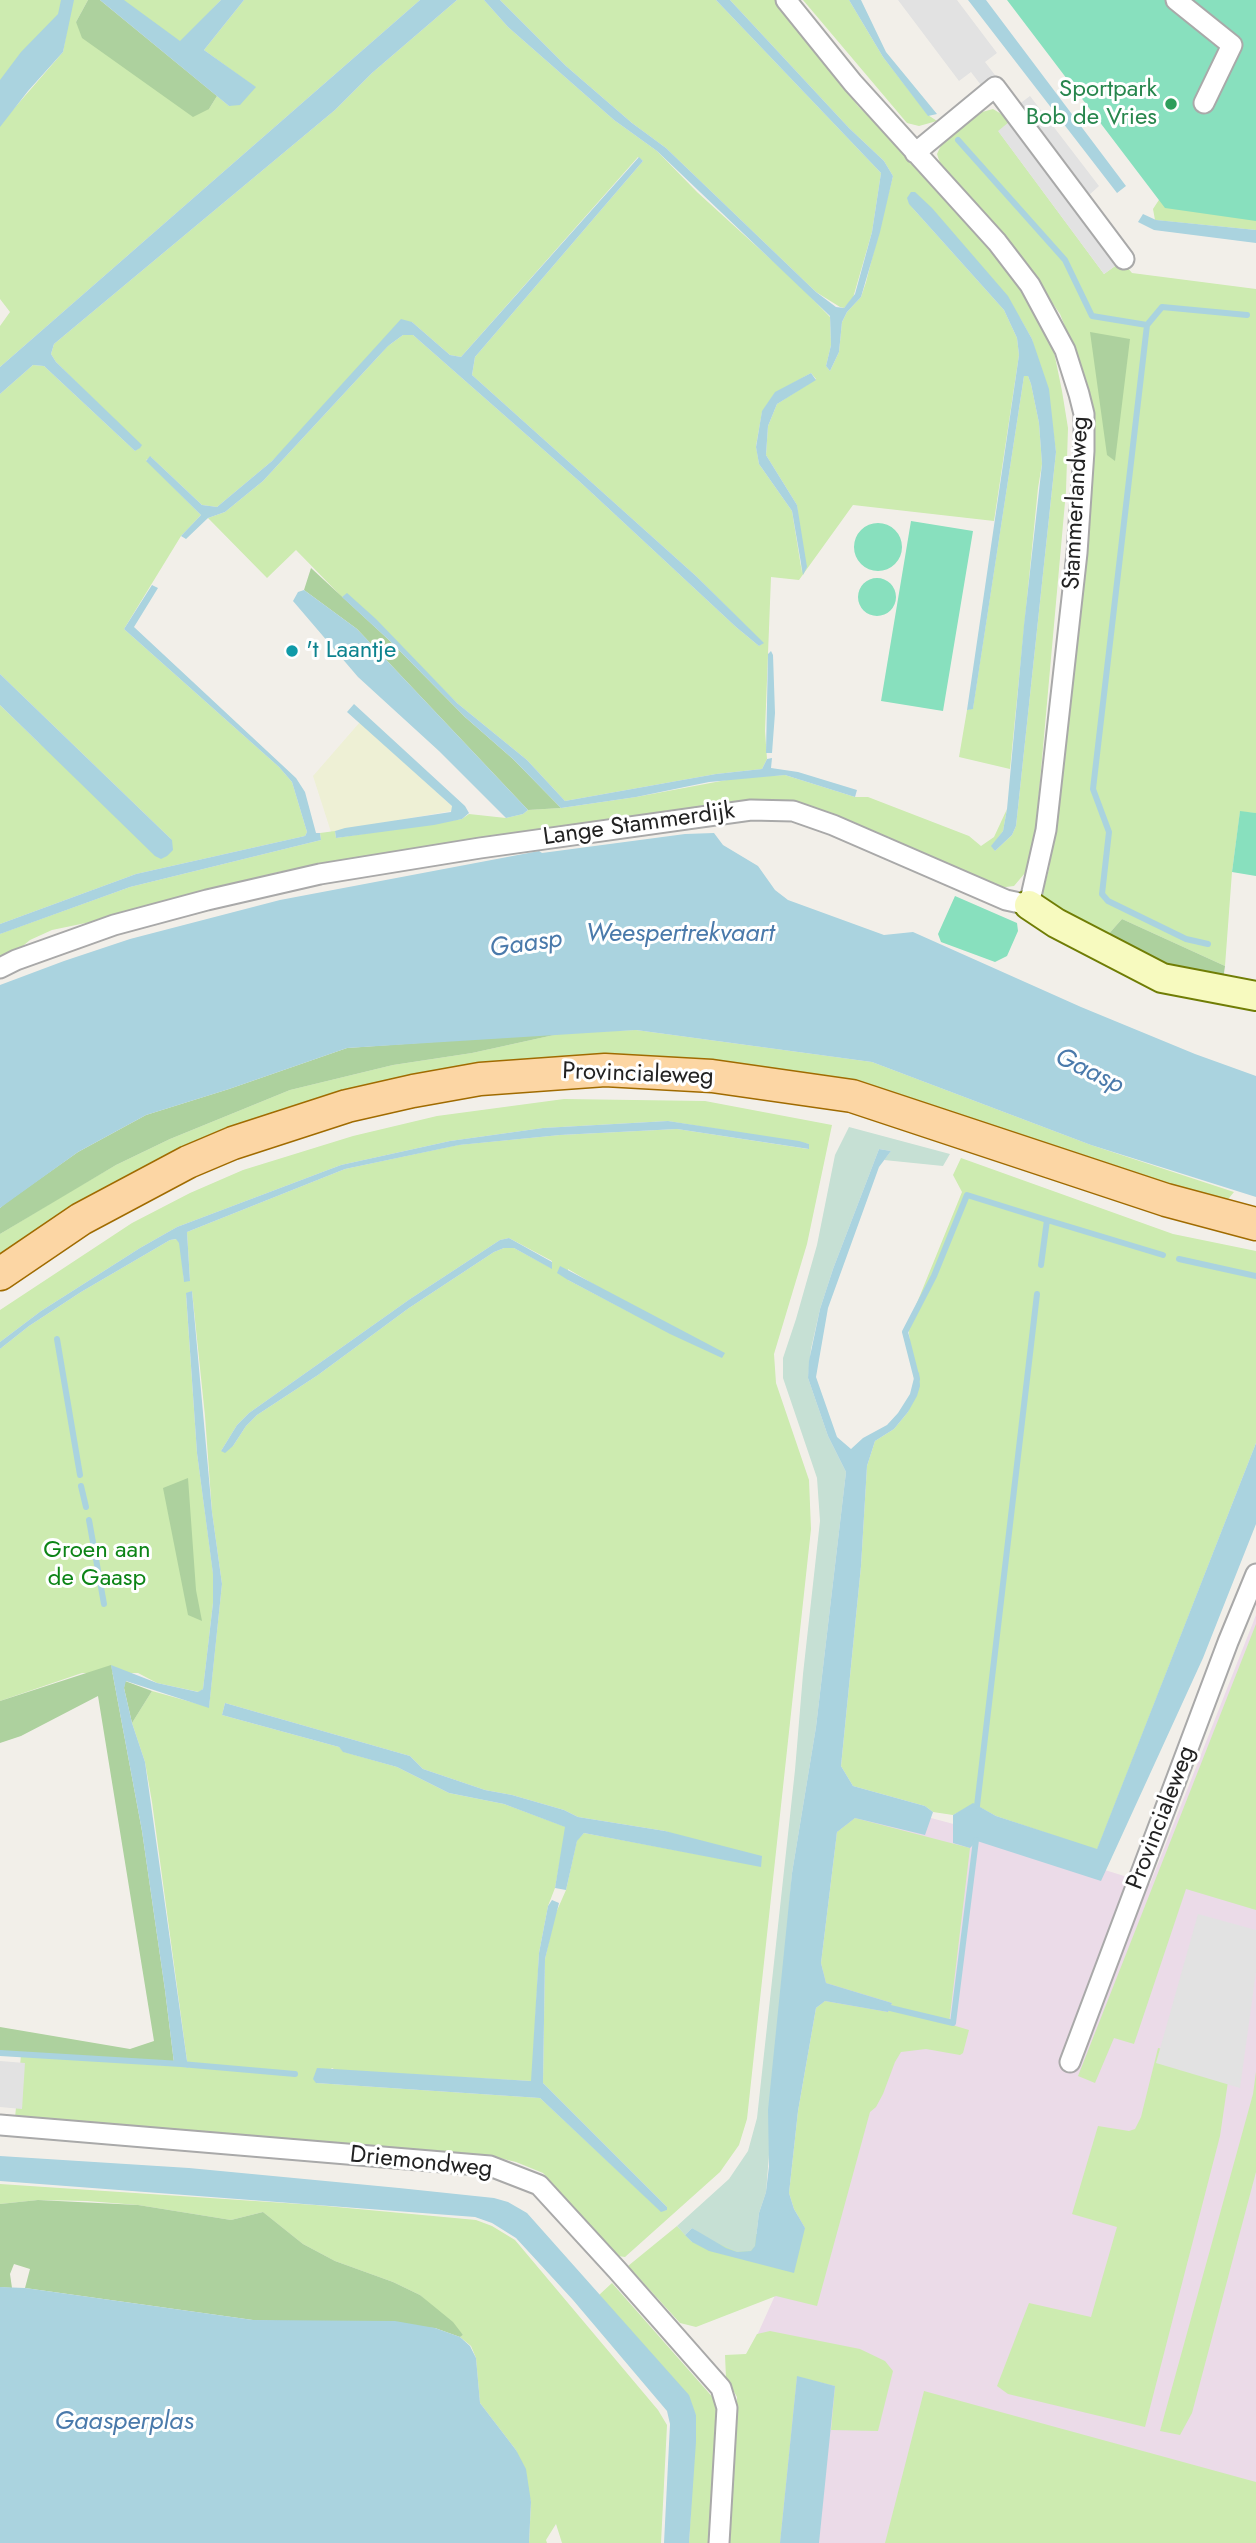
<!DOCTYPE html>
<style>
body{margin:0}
canvas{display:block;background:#f2efe9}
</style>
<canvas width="1256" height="2543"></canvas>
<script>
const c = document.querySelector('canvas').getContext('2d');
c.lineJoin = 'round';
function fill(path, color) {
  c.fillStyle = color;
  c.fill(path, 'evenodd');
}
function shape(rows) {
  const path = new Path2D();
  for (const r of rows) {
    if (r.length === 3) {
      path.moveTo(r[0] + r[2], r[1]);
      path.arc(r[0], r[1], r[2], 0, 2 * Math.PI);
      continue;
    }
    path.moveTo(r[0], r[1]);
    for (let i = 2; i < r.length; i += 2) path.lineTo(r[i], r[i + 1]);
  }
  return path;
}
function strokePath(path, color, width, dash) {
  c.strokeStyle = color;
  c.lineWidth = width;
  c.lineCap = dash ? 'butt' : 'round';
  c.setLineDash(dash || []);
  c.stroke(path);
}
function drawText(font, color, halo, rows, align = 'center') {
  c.font = font + ' Jost,sans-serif';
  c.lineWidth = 6;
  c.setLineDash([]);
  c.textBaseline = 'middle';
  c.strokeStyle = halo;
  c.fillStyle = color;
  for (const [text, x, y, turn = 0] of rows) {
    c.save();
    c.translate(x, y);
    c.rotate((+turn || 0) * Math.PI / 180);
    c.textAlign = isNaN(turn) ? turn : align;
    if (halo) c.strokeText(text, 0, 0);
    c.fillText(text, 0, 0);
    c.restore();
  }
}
fill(shape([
 [1256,1615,1256,2543,745,2543,755,2340,794,2253,841,1794,976,1830,1150,1884]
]), '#ebdbe8');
fill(shape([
 [360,722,452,806,451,811,331,832,313,776]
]), '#eef0d5');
fill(shape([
 [0,0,88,0,76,22,209,109,217,96,229,106,255,87,204,50,244,0,420,0,0,367,0,326,10,312,0,299],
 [67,30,63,52,11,112],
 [100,0,221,0,181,42],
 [457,0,484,0,508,27,614,120,657,151,697,192,799,285,830,317,831,345,826,366,830,371,839,352,842,322,847,312,861,297,866,282,893,176,884,161,849,128,730,0,775,0,858,106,905,153,1002,264,1038,315,1053,347,1062,391,1068,428,1066,491,1034,848,1025,873,1014,886,998,888,791,808,388,856,278,872,105,919,52,930,30,940,12,955,0,960,0,934,5,932,130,887,321,840,320,833,335,831,336,838,462,819,469,814,506,818,523,814,528,810,561,808,636,797,737,778,785,775,855,797,868,797,969,836,981,846,994,837,1007,809,1003,831,992,846,995,851,1012,835,1016,826,1056,452,1052,422,1032,339,1020,318,909,204,1004,310,1017,338,1019,355,994,521,853,505,799,580,771,577,765,731,767,759,762,769,716,774,565,801,527,760,457,703,347,594,342,597,296,550,267,578,208,518,225,512,263,481,388,346,403,335,413,335,579,481,736,627,759,646,763,643,696,576,472,375,475,357,643,161,638,157,461,357,450,355,412,322,272,461,217,507,202,505,151,457,146,460,201,515,181,536,124,629,279,767,292,782,307,832,305,836,136,874,0,924,0,705,38,742,172,840,0,674,0,394,33,365,44,366,135,451,141,446,56,362,51,354,54,344,335,110,372,73],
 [811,373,816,379,777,404,768,426,766,455,797,505,802,573,792,511,759,464,756,446,762,412,775,393],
 [500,0,716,0,881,173,872,232,853,298,844,308,840,307,816,292,666,148,632,123,566,66],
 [803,0,849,0,883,57,928,115,937,121,919,126,907,123],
 [993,109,1003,115,1009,123,999,132,1104,274,1122,261,1132,273,1256,289,1256,813,1240,812,1232,872,1225,966,1122,919,1106,937,1040,901,1049,869,1061,781,1094,463,1094,413,1086,380,1060,314,1030,271,941,166,937,154,943,141,982,112],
 [1172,180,1256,200,1256,230,1155,220,1153,209],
 [1024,376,1028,376,1031,384,1039,423,1042,464,1038,488,1010,769,959,757,967,710,973,708],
 [636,1030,872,1062,1091,1145,1234,1192,1225,1203,870,1089,384,1083,0,1260,0,1234,66,1194,116,1165,170,1139,290,1090,393,1065,472,1053,563,1033],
 [564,1099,705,1101,832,1125,807,1244,774,1354,776,1383,809,1480,811,1529,747,2119,739,2145,720,2172,625,2257,618,2256,543,2173,516,2162,495,2157,15,2118,21,2055,171,2066,174,2063,188,2068,152,1802,145,1762,132,1723,152,1691,209,1707,222,1584,212,1512,205,1416,192,1291,186,1294,197,1453,213,1573,213,1603,203,1689,199,1692,157,1683,138,1673,82,1673,0,1701,0,1349,29,1326,81,1292,170,1240,177,1239,180,1243,184,1281,190,1281,187,1232,345,1169,458,1145,560,1135,677,1129,795,1147,808,1149,809,1144,668,1121,543,1128,450,1141,341,1165,177,1227,140,1248,41,1311,0,1342,0,1310,132,1223,190,1193,243,1170,353,1136,437,1116],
 [509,1238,552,1261,551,1268,514,1248,504,1248,494,1252,409,1308,318,1375,257,1415,246,1426,233,1446,221,1451,237,1425,249,1413,410,1299,500,1240],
 [568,1269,600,1288,633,1314,568,1280],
 [225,1703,410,1756,423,1769,485,1790,512,1795,564,1810,578,1817,665,1831,760,1866,584,1833,577,1840,566,1890,555,1915,545,1959,543,2083,667,2207,667,2210,661,2211,540,2098,316,2083,332,2068,338,2071,532,2081,539,1953,548,1906,555,1888,566,1827,504,1804,449,1793,397,1767,344,1752,339,1747,222,1715],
 [961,1158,1173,1234,1256,1251,1256,1443,1097,1850,996,1816,974,1804,953,1815,933,1812,925,1806,853,1786,841,1766,861,1566,867,1466,875,1441,894,1429,908,1412,918,1373,914,1378,908,1325,962,1192,953,1175],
 [1256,1624,1256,1910,1186,1889,1134,2044,1114,2038,1095,2083,1078,2076],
 [855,1818,970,1848,949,2024,969,2030,963,2053,960,2055,926,2049,901,2052,895,2062,883,2094,876,2107,870,2112,817,2306,776,2296,696,2327,680,2323,628,2266,677,2226,692,2242,805,2228,794,2209,789,2193,798,2111,816,2008,825,2001,888,2012,892,2003,826,1983,821,1963,837,1832],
 [1158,2048,1231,2061,1220,2136,1145,2427,1008,2394,997,2386,1029,2303,1091,2317,1117,2227,1072,2214,1098,2126,1129,2131,1135,2129,1141,2117],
 [1256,2072,1256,2172,1192,2413,1180,2435,1160,2431,1253,2094],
 [0,2184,315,2205,476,2220,492,2226,515,2240,658,2410,667,2425,661,2543,562,2543,556,2524,546,2540,547,2543,529,2543,531,2502,516,2450,480,2403,476,2358,471,2346,460,2337,463,2335,420,2295,393,2282,335,2261,303,2244,263,2212,231,2220,138,2205,87,2201,38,2200,0,2204],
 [612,2283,716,2401,717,2433,712,2543,689,2543,696,2415,599,2295],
 [770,2331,860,2349,885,2361,893,2371,878,2431,831,2430,835,2386,797,2377,780,2543,727,2543,737,2397,726,2378,725,2355,746,2354,757,2334],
 [924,2391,1256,2482,1256,2543,885,2543]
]), '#cdebb0');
fill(shape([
 [88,0,100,0,217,96,209,109,193,117,82,38,76,22],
 [1090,332,1130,339,1115,461,1107,455],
 [311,568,390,641,465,717,513,759,561,808,528,810,357,629,304,590],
 [1122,919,1225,966,1223,980,1165,966,1106,937],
 [563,1033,472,1053,393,1065,290,1090,170,1139,116,1165,0,1234,0,1208,7,1202,78,1152,146,1115,229,1089,347,1048],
 [188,1478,196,1590,202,1621,188,1615,163,1488],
 [111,1665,142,1831,165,1990,174,2063,146,2064,0,2053,0,2027,130,2049,154,2041,98,1696,21,1736,0,1743,0,1701],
 [125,1681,152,1691,132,1723,124,1688],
 [38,2200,138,2205,231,2220,263,2212,303,2244,335,2261,393,2282,420,2295,453,2322,463,2335,460,2337,435,2328,253,2320,25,2288,30,2269,14,2264,10,2274,12,2288,0,2287,0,2204]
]), '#add19e');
fill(shape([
 [849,1127,950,1154,943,1166,884,1160,891,1151,879,1149,833,1269,820,1309,811,1349,808,1378,828,1436,846,1472,816,1727,792,1873,766,2192,759,2213,755,2246,751,2251,737,2252,710,2240,692,2228,685,2235,677,2226,729,2179,748,2151,757,2118,795,1770,803,1674,820,1521,817,1478,783,1378,783,1358,796,1319,817,1245,835,1155]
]), '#c6e0d4');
fill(shape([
 [1007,0,1256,0,1256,221,1165,208],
 [911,521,973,531,943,711,881,701],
 [878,547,24],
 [877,597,19],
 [1240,811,1256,813,1256,876,1232,872],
 [955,896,1017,923,1018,931,1007,956,995,962,941,942,938,934]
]), '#88e0be');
fill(shape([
 [898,0,957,0,997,53,985,62,1018,105,1030,96,1099,186,1088,196,1132,254,1104,274,998,131,1009,122,971,72,959,81],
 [1198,1914,1256,1930,1256,1972,1240,2088,1156,2063],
 [0,2061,25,2063,22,2109,0,2107]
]), '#e2e2e2');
fill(shape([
 [61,0,74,0,63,52,28,91,0,127,0,80,21,52,58,14],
 [100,0,124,0,180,41,221,0,244,0,204,50,256,87,240,105,229,106],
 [420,0,457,0,372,73,335,110,54,344,51,354,56,362,142,445,140,448,135,451,44,366,33,365,0,394,0,367],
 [484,0,500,0,566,66,632,123,666,148,816,292,836,307,844,308,855,294,872,232,881,173,716,0,730,0,849,128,884,161,893,176,880,232,861,297,847,312,842,322,839,352,830,371,826,366,831,345,830,316,657,151,614,120,508,27],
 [849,0,861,0,886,52,937,114,928,116,883,57],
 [968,0,986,0,1126,186,1117,193],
 [639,157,643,161,475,357,472,375,696,576,764,643,759,646,736,627,579,481,413,335,403,335,388,346,263,481,225,512,208,518,186,539,181,536,201,515,146,461,150,456,202,505,217,507,272,461,401,319,412,322,450,355,461,357],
 [911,192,915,192,932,208,1008,296,1032,339,1049,389,1056,452,1016,826,1012,835,995,851,991,846,1003,831,1007,809,1024,625,1042,464,1039,423,1031,384,1028,376,1024,376,973,709,967,710,1019,355,1017,338,1004,310,909,204,907,198],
 [1143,214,1156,220,1256,230,1256,243,1154,230,1138,222],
 [811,373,816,380,777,404,768,426,766,455,797,505,807,567,803,575,792,511,759,464,756,447,762,411,775,392],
 [152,585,158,588,134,627,296,778,305,792,316,833,320,833,321,840,130,887,0,934,0,924,136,874,305,836,307,832,292,782,279,767,124,629],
 [304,590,357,629,528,810,523,814,506,818,439,751,358,677,293,601,298,592],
 [347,593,376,619,457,703,527,760,565,801,716,774,762,769,767,759,772,758,771,768,798,772,857,790,855,797,785,775,709,782,636,797,561,808,513,759,465,717,390,641,342,597],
 [771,651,773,655,775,713,772,753,766,753,768,654],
 [0,674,172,840,173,850,167,856,161,859,155,856,0,705],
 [354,704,465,806,469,813,462,819,434,825,336,838,335,831,345,828,451,812,452,806,347,712],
 [714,833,723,845,758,866,775,890,788,900,884,935,913,932,1081,1007,1195,1054,1256,1076,1256,1197,1091,1145,872,1062,636,1030,347,1048,229,1089,146,1115,78,1152,0,1208,0,985,64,961,130,939,280,900,539,851,542,853,685,834],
 [668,1121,799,1141,809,1144,809,1149,677,1129,560,1135,459,1145,345,1169,187,1232,190,1281,184,1282,179,1243,176,1239,170,1240,81,1292,29,1326,0,1349,0,1342,41,1311,140,1248,177,1227,341,1165,450,1141,543,1128],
 [879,1149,891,1151,879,1167,828,1308,816,1377,837,1437,851,1449,863,1438,887,1425,898,1413,910,1394,914,1378,919,1372,920,1386,917,1396,908,1412,894,1429,875,1441,867,1466,861,1566,841,1766,853,1786,925,1806,933,1812,925,1835,855,1818,837,1832,821,1963,826,1983,892,2003,888,2012,825,2001,816,2008,798,2111,789,2193,794,2209,805,2228,794,2273,709,2251,692,2242,685,2235,692,2228,726,2248,737,2252,751,2251,755,2246,759,2213,766,2192,769,2166,768,2110,792,1873,816,1727,846,1472,828,1436,808,1378,809,1361,820,1309,833,1269],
 [509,1238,552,1262,552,1269,514,1248,504,1248,494,1252,409,1308,318,1375,257,1415,246,1426,233,1446,225,1453,221,1451,237,1425,249,1413,410,1299,500,1240],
 [560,1266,725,1353,722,1358,670,1334,568,1280,557,1273],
 [192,1291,212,1512,222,1584,209,1708,126,1681,124,1688,132,1723,145,1762,188,2068,174,2063,165,1990,142,1831,111,1665,157,1683,198,1692,203,1689,213,1603,213,1574,197,1453,186,1293],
 [1256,1443,1256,1524,1203,1658,1101,1881,977,1841,970,1848,953,1843,953,1815,973,1803,996,1816,1097,1849],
 [225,1703,410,1756,423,1769,485,1790,512,1795,564,1810,578,1817,665,1831,762,1856,761,1867,584,1833,577,1841,566,1890,555,1888,565,1827,504,1804,449,1793,397,1767,343,1752,339,1747,222,1715],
 [552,1900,559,1903,545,1959,543,2083,667,2207,667,2210,661,2212,540,2098,316,2083,313,2079,317,2068,531,2081,539,1953,548,1906],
 [0,2156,189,2168,399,2188,494,2198,508,2202,527,2213,689,2395,696,2415,696,2442,689,2543,664,2543,670,2424,667,2411,573,2300,516,2238,492,2223,475,2217,0,2181],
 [0,2287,25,2288,253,2320,395,2321,435,2328,460,2337,470,2346,476,2358,480,2403,516,2450,526,2469,531,2502,529,2543,0,2543],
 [797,2376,835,2386,819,2543,780,2543]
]), '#aad3df');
strokePath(shape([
 [958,140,1065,260,1092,316,1147,325],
 [1208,944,1186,939,1108,901,1102,894,1109,832,1093,789,1147,325,1162,307,1247,315],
 [1047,1220,1163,1255],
 [1179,1259,1256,1276],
 [57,1339,80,1475],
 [917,1379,905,1332,934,1276,967,1195,1047,1220,1041,1265],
 [81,1486,86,1507],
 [89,1520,104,1604],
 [977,1806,1037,1294],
 [886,2007,953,2023,976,1840],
 [0,2053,181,2064,295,2074]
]), '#aad3df', 6);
const street = shape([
 [1176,0,1232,45,1204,103],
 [915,153,995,87,1124,259],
 [0,968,16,960,114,925,207,900,320,874,480,848,751,810,793,811,833,825,1006,900,1029,905,1046,830,1077,553,1084,451,1084,414,1079,394,1065,350,1030,285,997,242,853,83,786,0],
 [1070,2062,1228,1642,1256,1574],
 [0,2125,490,2166,539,2185,617,2270,721,2388,727,2408,719,2543]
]);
const secondary = shape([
 [1029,905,1056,923,1162,978,1256,996]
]);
const primary = shape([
 [0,1274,81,1219,188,1162,233,1143,347,1106,413,1091,480,1079,605,1070,712,1076,852,1096,1166,1200,1256,1224]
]);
strokePath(street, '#a9a9a9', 23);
strokePath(secondary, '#707d05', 32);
strokePath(primary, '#a06b00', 35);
strokePath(street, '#fff', 19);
strokePath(secondary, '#f7fabf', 28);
strokePath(primary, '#fcd6a4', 32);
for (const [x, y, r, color] of [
 [1171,104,7,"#2e9e5b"],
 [292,651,7,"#0f9aa8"]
]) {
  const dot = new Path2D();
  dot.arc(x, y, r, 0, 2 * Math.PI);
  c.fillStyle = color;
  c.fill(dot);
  strokePath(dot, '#fff', 2.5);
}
drawText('24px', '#27864d', '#fff', [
 ["Sportpark",1157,90],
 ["Bob de Vries",1157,118]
], 'right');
drawText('24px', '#222', '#fff', [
 ["Stammerlandweg",1077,503,-87],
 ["Lange Stammerdijk",639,825,-8],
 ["Provincialeweg",638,1075,2],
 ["Provincialeweg",1162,1818,-69],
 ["Driemondweg",421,2163,6]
]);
drawText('24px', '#0d838f', '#fff', [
 ["'t Laantje",306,651]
], 'left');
drawText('24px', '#0c8416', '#fff', [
 ["Groen aan",97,1551],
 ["de Gaasp",97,1579]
]);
drawText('italic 26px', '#4a7aab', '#fff', [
 ["Weespertrekvaart",680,935],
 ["Gaasp",526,945,-8],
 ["Gaasp",1089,1072,26],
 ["Gaasperplas",124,2423]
]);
</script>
